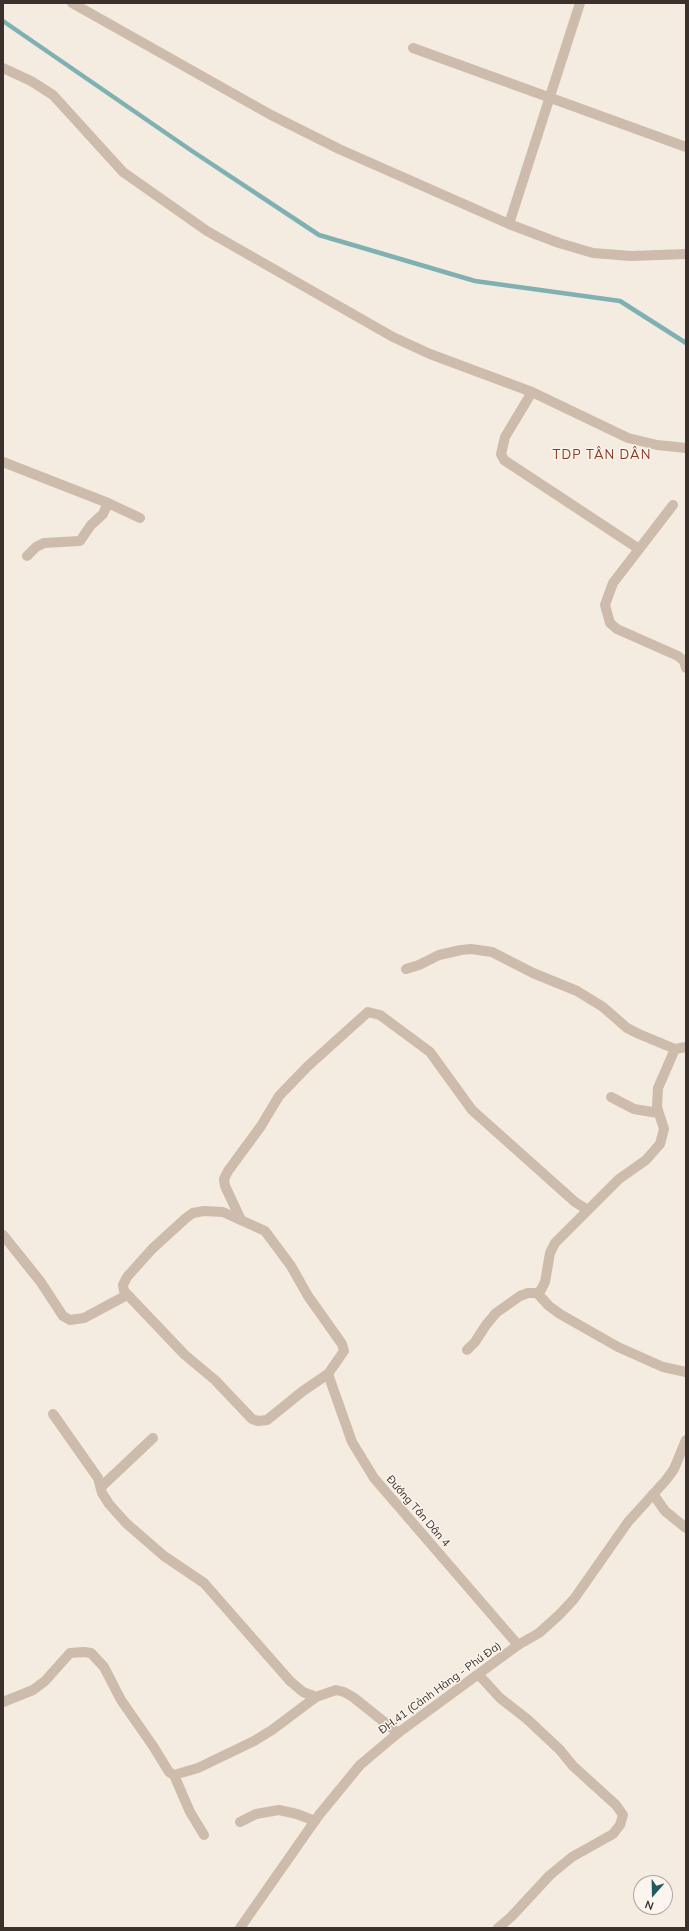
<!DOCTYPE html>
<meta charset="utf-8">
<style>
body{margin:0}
#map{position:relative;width:689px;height:1931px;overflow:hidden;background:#f4ebe1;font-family:Mulish,sans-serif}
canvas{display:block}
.frame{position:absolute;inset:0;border:4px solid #3b302b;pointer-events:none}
.north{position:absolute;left:633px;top:1875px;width:40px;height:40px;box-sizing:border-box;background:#fbf5ee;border:1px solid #aea6a0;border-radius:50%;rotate:200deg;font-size:11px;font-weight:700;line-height:16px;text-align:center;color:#3b302b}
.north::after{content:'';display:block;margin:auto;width:14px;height:18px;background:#1f5a5e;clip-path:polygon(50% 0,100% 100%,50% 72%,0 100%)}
</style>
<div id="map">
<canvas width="689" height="1931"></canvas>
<div class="frame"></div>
<div class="north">N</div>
</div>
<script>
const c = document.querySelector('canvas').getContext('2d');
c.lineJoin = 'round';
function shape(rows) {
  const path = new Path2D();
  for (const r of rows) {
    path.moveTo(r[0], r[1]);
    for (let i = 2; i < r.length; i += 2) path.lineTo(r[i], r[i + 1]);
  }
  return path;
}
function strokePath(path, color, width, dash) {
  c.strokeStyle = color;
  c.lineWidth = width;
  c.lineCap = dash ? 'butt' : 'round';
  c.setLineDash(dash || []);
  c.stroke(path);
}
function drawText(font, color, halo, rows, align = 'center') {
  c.font = font + ' Mulish,sans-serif';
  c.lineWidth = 3;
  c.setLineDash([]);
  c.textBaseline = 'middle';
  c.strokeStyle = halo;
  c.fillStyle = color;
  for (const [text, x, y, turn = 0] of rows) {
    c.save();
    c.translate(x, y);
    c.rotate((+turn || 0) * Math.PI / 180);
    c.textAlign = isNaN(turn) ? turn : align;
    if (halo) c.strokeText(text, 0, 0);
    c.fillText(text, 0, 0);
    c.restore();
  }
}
strokePath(shape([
 [3,21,192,151,319,235,475,281,620,301,686,343]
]), '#7fb0b2', 4.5);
strokePath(shape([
 [72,3,271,115,339,149,509,224,559,243,593,253,631,256,686,254],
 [413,48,686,147],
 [3,68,31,81,53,95,123,172,207,231,393,337,430,354,532,392,628,438,657,445,686,448],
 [509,224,580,3],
 [532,392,505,437,501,454,504,460,639,549],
 [3,462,108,503,103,514,91,525,80,541,44,543,36,547,27,556],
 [108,503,140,518],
 [673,505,613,583,605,605,610,623,617,629,678,656,684,661,686,668],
 [406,969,419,965,439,955,461,950,471,949,492,952,533,973,577,991,603,1007,627,1028,639,1034,675,1049,686,1047],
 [611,1097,634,1109,658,1113],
 [204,1211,223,1212,265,1231,291,1266,308,1296,342,1344,344,1351,328,1374,303,1391,267,1420,258,1421,252,1419,215,1380,185,1355,124,1291,123,1285,127,1277,152,1249,186,1218,193,1213,204,1211],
 [241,1220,225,1186,224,1179,228,1171,261,1126,279,1096,308,1066,368,1012,380,1015,430,1052,472,1110,575,1202,588,1210],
 [3,1235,40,1281,63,1316,70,1320,84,1318,127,1295],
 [537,1293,549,1306,560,1314,618,1347,663,1367,686,1372],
 [467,1350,475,1342,486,1325,496,1313,520,1296,528,1293,537,1293,541,1290,545,1282,550,1253,555,1243,619,1179,646,1160,660,1144,664,1129,657,1107,658,1088,675,1049],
 [328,1374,352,1442,374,1478,518,1645],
 [53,1414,98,1478,102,1493,109,1504,126,1523,164,1556,204,1583,290,1681,303,1692,316,1697,336,1690,344,1692,353,1697,398,1733],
 [101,1487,153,1438],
 [653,1494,665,1511,686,1528],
 [479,1675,500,1698,527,1719,560,1750,573,1766,616,1805,623,1815,620,1825,613,1834,572,1857,550,1875,511,1917,498,1928],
 [3,1702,33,1690,45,1681,70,1653,84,1652,91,1653,104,1667,121,1700,153,1746,169,1772,174,1775,198,1768,254,1741,272,1730,316,1697],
 [174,1775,190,1812,204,1835],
 [240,1822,256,1814,279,1810,297,1814,315,1821]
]), '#cdbbac', 10);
strokePath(shape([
 [240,1928,319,1815,360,1765,398,1733,518,1645,539,1633,559,1615,574,1599,628,1522,666,1480,674,1469,686,1440]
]), '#cdbbac', 10);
drawText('11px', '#3b302b', '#fbf5ee', [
 ["Đướng Tân Dân 4",418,1511,49],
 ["ĐH.41 (Cảnh Hàng - Phú Đa)",440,1688,-36]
]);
c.letterSpacing = '1px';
drawText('13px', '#8c3b22', '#fbf5ee', [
 ["TDP TÂN DÂN",602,455]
]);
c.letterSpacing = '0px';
</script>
